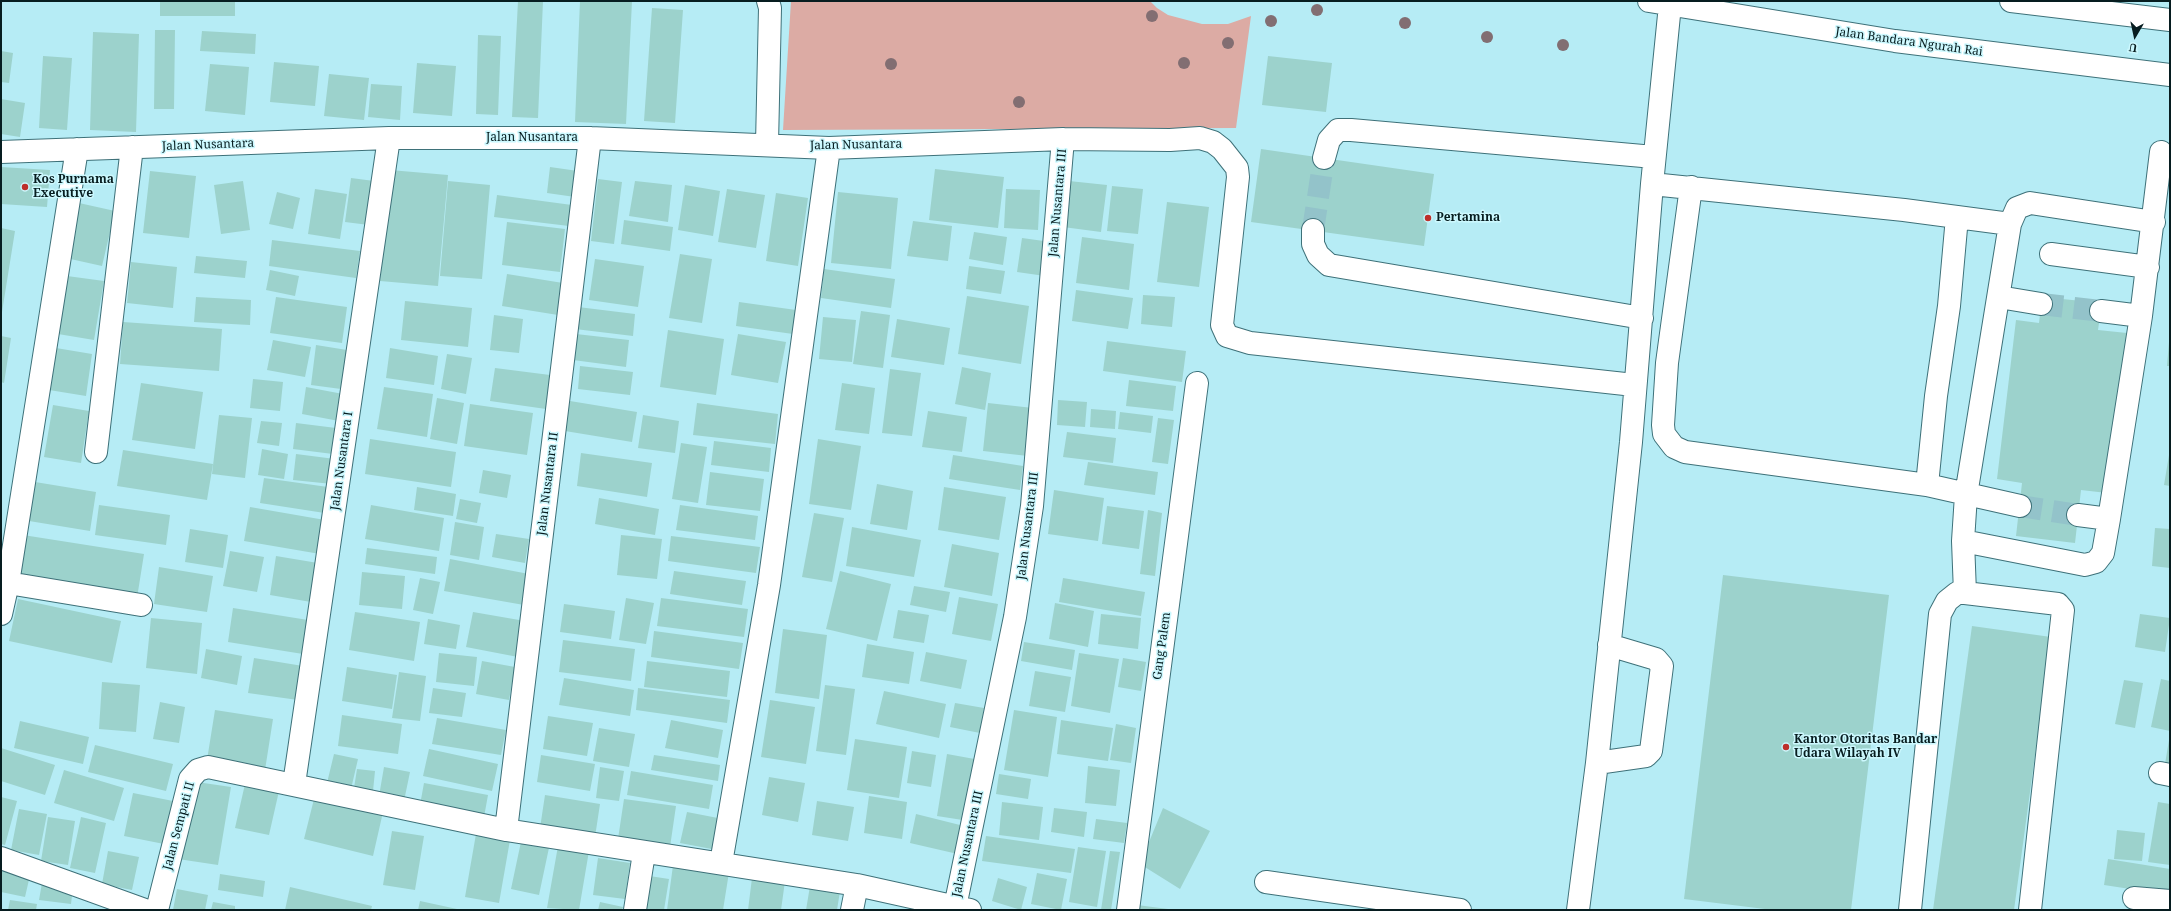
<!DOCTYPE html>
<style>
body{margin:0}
#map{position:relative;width:2171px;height:911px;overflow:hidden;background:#b6ecf5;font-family:"Noto Serif",serif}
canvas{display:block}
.frame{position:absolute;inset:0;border:2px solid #071d20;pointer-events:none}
.north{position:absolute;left:2115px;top:16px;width:40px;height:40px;-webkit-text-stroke:3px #ccf8fe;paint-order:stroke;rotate:189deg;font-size:11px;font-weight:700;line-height:16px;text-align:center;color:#071d20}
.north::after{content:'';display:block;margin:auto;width:14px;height:18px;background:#071d20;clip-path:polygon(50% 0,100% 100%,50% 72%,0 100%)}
</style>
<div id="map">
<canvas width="2171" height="911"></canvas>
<div class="frame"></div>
<div class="north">U</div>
</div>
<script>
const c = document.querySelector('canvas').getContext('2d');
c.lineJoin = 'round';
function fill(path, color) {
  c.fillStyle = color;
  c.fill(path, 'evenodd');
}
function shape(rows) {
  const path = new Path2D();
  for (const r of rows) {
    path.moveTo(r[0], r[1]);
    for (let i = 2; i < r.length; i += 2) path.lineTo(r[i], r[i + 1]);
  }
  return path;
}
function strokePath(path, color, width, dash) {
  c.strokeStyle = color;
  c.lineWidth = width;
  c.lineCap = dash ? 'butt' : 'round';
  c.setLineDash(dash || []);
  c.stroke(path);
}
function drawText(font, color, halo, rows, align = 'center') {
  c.font = font + ' "Noto Serif",serif';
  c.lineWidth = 3;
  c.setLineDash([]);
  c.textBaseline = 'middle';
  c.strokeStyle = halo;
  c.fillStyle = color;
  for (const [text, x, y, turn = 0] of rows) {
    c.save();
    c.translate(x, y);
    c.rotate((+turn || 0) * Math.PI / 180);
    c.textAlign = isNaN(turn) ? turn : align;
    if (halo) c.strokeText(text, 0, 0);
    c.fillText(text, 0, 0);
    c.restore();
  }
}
fill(shape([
 [791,1,1150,1,1157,8,1168,15,1202,24,1228,24,1251,16,1236,128,783,130]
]), '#dcaba4');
fill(shape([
 [160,1,235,1,235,16,160,16],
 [518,1,543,1,538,118,512,117],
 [580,1,632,1,626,124,575,122],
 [652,8,683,10,675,123,644,121],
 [155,30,175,30,174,109,154,109],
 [202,31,256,34,255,54,200,51],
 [93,32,139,34,136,132,90,130],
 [478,35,501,36,498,115,476,114],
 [1,51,13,53,9,83,1,82],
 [43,56,72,58,67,130,39,128],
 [1268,56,1332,63,1326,112,1262,105],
 [274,62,319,66,315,106,270,102],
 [417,63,456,66,452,116,413,113],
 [210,64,249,67,245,115,205,111],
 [329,74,369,78,364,120,324,116],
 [371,84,402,86,400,120,368,117],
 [1,99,25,103,20,137,1,134],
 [1261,149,1434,174,1424,246,1251,222],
 [1,167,50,170,47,207,1,204],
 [550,167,578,171,575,197,547,193],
 [935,169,1004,177,998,228,929,220],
 [390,170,448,175,438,286,380,281],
 [150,171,196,176,189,238,143,233],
 [351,178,374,181,369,225,345,222],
 [598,179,622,182,614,244,591,241],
 [243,181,250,230,221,234,214,185],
 [448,181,490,185,482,279,440,276],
 [635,181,672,185,668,222,629,216],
 [1069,181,1107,185,1101,232,1063,227],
 [685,185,720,191,713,236,678,230],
 [1112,186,1143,189,1138,234,1107,231],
 [315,189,347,194,340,239,308,234],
 [727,189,765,195,756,248,718,242],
 [1006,189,1040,190,1038,230,1004,228],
 [277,192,300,198,293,229,269,224],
 [838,192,898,198,891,269,831,263],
 [776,193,808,198,798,266,766,261],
 [497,195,572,205,569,226,494,217],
 [1167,202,1209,207,1199,287,1157,282],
 [79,203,115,211,102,266,66,258],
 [624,220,673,227,670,251,621,244],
 [913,221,952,226,948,261,907,256],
 [507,222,565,229,560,272,502,265],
 [1,228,15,231,2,312,1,312],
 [974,232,1007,237,1003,265,969,259],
 [1082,237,1134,244,1129,290,1076,283],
 [1022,238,1051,242,1045,276,1017,272],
 [272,240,360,251,356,278,269,266],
 [680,254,712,259,702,323,669,318],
 [196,256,247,261,245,278,194,273],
 [595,259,644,266,638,307,589,300],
 [131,262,177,267,173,308,127,303],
 [969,266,1005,271,1001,294,966,289],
 [824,269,895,279,891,308,821,298],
 [270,270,299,276,295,296,266,290],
 [507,274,563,283,558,315,502,306],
 [67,276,104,281,94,340,58,334],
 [1076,290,1133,298,1128,329,1072,321],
 [1143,295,1175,297,1172,327,1141,324],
 [967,296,1029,306,1021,364,958,354],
 [196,297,251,300,250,325,194,322],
 [276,297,347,307,342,343,270,333],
 [2042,297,2102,303,2098,330,2127,333,2107,493,2081,490,2075,543,2016,536,2022,483,1997,479,2016,320,2039,323],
 [405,301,472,308,468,347,401,340],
 [739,302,796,310,793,334,736,326],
 [578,307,635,314,633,336,575,329],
 [861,311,890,315,883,368,853,364],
 [494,315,523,319,519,353,490,350],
 [823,317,856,320,852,362,819,359],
 [897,319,950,328,944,365,891,357],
 [123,322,222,329,219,371,120,364],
 [668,330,724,339,716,395,660,387],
 [576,334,629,340,626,367,573,360],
 [738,334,786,342,778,383,731,375],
 [1,336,11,338,4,383,1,382],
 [273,340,311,347,305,377,267,370],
 [1107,341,1186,351,1182,382,1103,371],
 [2169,342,2170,343,2170,366,2167,366],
 [316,345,347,350,341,389,311,385],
 [50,347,92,354,86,396,43,389],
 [390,348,438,356,434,385,386,378],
 [447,354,472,358,466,394,441,389],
 [580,366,633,372,630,395,578,389],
 [962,367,991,373,985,410,955,404],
 [495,368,550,375,546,409,490,401],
 [890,369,921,373,912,436,882,433],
 [253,379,283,382,280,411,250,408],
 [1129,380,1176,386,1173,411,1126,406],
 [141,383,203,392,195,449,132,440],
 [842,383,875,388,869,434,835,430],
 [306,387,343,394,339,421,302,414],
 [384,387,433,394,427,437,377,429],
 [437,398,464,403,457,444,430,439],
 [1058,400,1087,402,1085,427,1057,425],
 [570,401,637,412,632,442,565,431],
 [697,403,778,414,775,444,693,435],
 [988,403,1033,408,1028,456,983,451],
 [470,404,533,413,527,455,464,446],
 [53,405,89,411,81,463,44,457],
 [1091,409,1116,411,1115,429,1090,427],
 [928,411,967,417,962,452,922,447],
 [1120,412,1153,416,1151,433,1118,429],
 [219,415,252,418,245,478,212,474],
 [643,415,679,421,675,453,638,448],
 [1158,418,1174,420,1168,464,1152,462],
 [261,421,282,423,279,446,257,443],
 [296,423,336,428,333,454,293,449],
 [1067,432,1116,438,1113,463,1063,457],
 [370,439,456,452,451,487,365,474],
 [818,439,861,446,851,510,809,504],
 [714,441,771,448,769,472,711,465],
 [681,443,707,447,698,503,672,499],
 [262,449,288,454,284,479,258,475],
 [123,450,213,464,207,500,117,486],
 [581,453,652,463,647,497,577,486],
 [296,454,335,459,332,484,293,480],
 [953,455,1023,466,1020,490,949,479],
 [2169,455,2170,456,2170,486,2164,485],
 [1088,462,1158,472,1155,495,1084,485],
 [483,470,511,475,507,498,479,493],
 [710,472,764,479,760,511,706,505],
 [264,478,335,488,331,514,260,503],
 [29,481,96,492,90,531,23,520],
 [877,484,913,491,907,530,870,524],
 [417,487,456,494,453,516,414,510],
 [944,487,1006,497,999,540,938,530],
 [1054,490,1104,498,1098,541,1048,534],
 [599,498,659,509,655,535,595,524],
 [460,499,481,503,477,523,456,519],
 [99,505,170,515,166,545,95,535],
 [371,505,444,518,439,551,365,539],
 [680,505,758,516,755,540,676,530],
 [1107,506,1144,511,1139,549,1102,544],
 [250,507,325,520,320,554,244,541],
 [1148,510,1162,513,1155,576,1140,574],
 [814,513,844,518,832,582,802,577],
 [455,522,484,527,479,560,450,555],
 [852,527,921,540,914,577,846,566],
 [2155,528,2170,529,2170,568,2152,566],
 [190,529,228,535,223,568,185,562],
 [496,534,529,539,525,563,492,557],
 [23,535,144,554,137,598,16,579],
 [621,535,662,539,657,579,617,575],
 [671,536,760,547,756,573,668,561],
 [952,544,999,553,992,596,944,587],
 [367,548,437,557,435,574,365,564],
 [230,551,264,557,257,592,223,586],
 [276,556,318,563,311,602,270,595],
 [450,559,529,574,524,605,444,591],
 [159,567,213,576,207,612,154,604],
 [674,571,746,581,742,605,670,594],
 [840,571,891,584,877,641,826,629],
 [362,572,405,576,402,609,359,605],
 [1723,575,1889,595,1851,910,1773,910,1684,899],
 [420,578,440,582,433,614,413,610],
 [1063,578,1145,592,1141,616,1059,602],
 [914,586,950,592,946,612,910,605],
 [959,597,998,604,991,641,952,634],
 [626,598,654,603,646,644,619,640],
 [661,598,748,609,744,637,657,626],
 [18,599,121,621,112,663,9,641],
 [1055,603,1094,611,1088,647,1049,639],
 [564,604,615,611,611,639,560,632],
 [233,608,308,620,303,654,228,642],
 [898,610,929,615,924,643,893,638],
 [355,612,420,622,414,661,349,650],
 [473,612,525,621,518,657,466,647],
 [1101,614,1141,618,1138,649,1098,644],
 [2140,614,2170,618,2165,652,2135,647],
 [151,618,202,623,197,674,146,668],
 [428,619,460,625,456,649,424,644],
 [1972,626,2051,637,2014,910,1933,910],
 [783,629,827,635,819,699,775,693],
 [654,631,743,643,739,669,651,657],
 [563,640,635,649,631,681,559,672],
 [1024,642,1075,650,1072,670,1021,661],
 [867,644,914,652,909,684,862,677],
 [206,649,242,656,237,685,201,678],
 [926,652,967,660,961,689,920,681],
 [439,653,477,657,474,686,436,682],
 [1079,653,1119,659,1110,713,1071,706],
 [254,658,303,666,298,700,248,693],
 [1123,658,1146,662,1141,691,1118,687],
 [482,661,515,667,509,700,476,694],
 [647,661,730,671,727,697,644,687],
 [347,667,397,675,392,709,342,701],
 [1035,671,1071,677,1065,712,1029,706],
 [399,672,426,676,420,721,392,718],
 [564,678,634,690,630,716,559,705],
 [2161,679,2170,681,2170,731,2151,727],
 [2124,680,2143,683,2135,728,2115,724],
 [102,682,140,685,136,732,99,729],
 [825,685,855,689,846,755,816,751],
 [433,688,466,693,462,717,429,713],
 [638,688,730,700,727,723,636,710],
 [884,691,946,704,939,738,876,724],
 [770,700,815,707,806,764,761,757],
 [160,702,185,707,179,743,153,739],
 [955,703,984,708,980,733,950,727],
 [215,710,273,719,265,770,207,760],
 [1014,710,1057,717,1048,777,1004,770],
 [342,715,402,724,398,754,338,746],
 [548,716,593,723,587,756,543,749],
 [437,718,506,730,501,755,432,744],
 [671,720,723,730,718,758,665,748],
 [1061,720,1113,728,1108,761,1057,754],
 [20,721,89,737,83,764,14,748],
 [1116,724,1136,728,1131,763,1110,760],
 [599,728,635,734,629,767,593,761],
 [855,739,907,747,899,798,847,790],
 [2169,740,2170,740,2170,771,2164,770],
 [95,745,173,764,166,791,88,772],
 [1,748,55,765,45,795,1,781],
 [429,749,498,764,492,791,423,776],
 [912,751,936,755,931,787,907,783],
 [334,754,358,759,351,789,327,783],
 [947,754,980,760,969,821,937,816],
 [541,755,595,764,590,791,537,782],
 [654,755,720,765,718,781,651,770],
 [1088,766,1120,770,1116,806,1085,803],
 [384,767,410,772,404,801,379,796],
 [600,767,624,771,619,801,596,798],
 [357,769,375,771,373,791,354,788],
 [64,770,124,788,114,821,54,803],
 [631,771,713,785,709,809,627,795],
 [999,774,1031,779,1028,799,996,794],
 [769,777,805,783,798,822,762,815],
 [190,781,231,787,218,865,178,859],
 [424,783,488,795,484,817,420,805],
 [245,784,279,791,269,835,235,828],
 [133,793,173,801,164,844,124,836],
 [315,795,383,812,373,856,304,839],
 [545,795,600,804,595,837,540,828],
 [869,796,907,802,902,839,864,833],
 [1,797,17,801,5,845,1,844],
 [624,799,676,806,670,847,618,839],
 [817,801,854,807,848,841,812,835],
 [1002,802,1043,807,1039,840,999,835],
 [2158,802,2170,804,2170,865,2148,862],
 [1054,808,1087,812,1084,837,1051,832],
 [1163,808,1210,831,1180,889,1140,864],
 [19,809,47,814,39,855,11,850],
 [687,812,723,819,717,850,680,843],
 [916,814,968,827,962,855,910,843],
 [48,817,75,821,68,865,41,861],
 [81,817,106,823,95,873,70,868],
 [1096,819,1127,823,1124,843,1093,839],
 [2117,830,2145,833,2142,861,2114,859],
 [392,831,424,836,415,890,383,885],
 [476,834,510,840,499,903,465,897],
 [986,836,1075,849,1071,873,982,861],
 [522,837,550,843,539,895,511,889],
 [558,846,589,851,579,910,547,908],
 [1078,847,1106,851,1097,907,1069,902],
 [108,851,139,857,132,890,102,884],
 [1110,851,1120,852,1111,910,1101,910],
 [598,858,630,863,625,899,593,895],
 [674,858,730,866,723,910,667,910],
 [2108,859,2170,869,2170,895,2104,885],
 [1,864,31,871,25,897,1,892],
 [753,870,786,874,781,910,748,910],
 [1037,873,1067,879,1061,910,1031,904],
 [220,874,265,881,263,897,218,890],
 [643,875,669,879,664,910,637,910],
 [998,878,1027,887,1021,910,992,901],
 [811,880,841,885,837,910,806,910],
 [42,883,73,887,71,904,39,900],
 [290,887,372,906,371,910,285,910],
 [177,889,208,895,205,910,173,910],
 [10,900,37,904,36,910,8,910],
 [420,901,457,909,457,910,418,910],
 [213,902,235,906,235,910,211,910],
 [600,902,623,907,622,910,598,910],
 [1137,905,1168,909,1168,910,1137,910]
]), '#9cd2cc');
strokePath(shape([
 [1313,230,1324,158],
 [2041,304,2101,311],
 [2020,506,2078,515]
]), '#93c3ca', 22, [22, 11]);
const minor = shape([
 [1649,1,1895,41,2170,75],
 [2011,1,2170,20],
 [767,144,770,8,768,1],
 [1,152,389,138,590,138,829,148,1063,139,1170,140,1200,138,1213,142,1222,149,1237,168,1238,177,1222,325,1227,336,1250,343,1634,385],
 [1324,158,1329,140,1338,130,1351,130,1654,157],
 [1652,184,1904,210,1957,217,1949,306,1936,396,1927,485],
 [1691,187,1667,363,1663,425,1664,434,1674,447,1685,452,1927,485,2020,506],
 [1957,217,2010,224],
 [1313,230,1313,244,1318,255,1329,265,1642,318],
 [2051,254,2148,267],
 [1999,297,2041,304],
 [2101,311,2141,316],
 [96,452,132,147],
 [2109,519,2141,316,2161,152],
 [1963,541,2085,565,2096,562,2103,553,2109,519,2078,515],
 [8,583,141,605],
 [1965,593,1963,541,1966,495,2010,224,2017,208,2030,203,2154,222],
 [1,614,8,583,77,149],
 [1597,763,1646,756,1651,751,1662,666,1656,659,1609,645],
 [2160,773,2170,775],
 [294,784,389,138],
 [506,830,590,138],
 [1,858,145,910],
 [721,863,769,585,829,148],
 [1266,882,1460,910],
 [2134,898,2170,901],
 [955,907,1015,617,1032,506,1063,139],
 [157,910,190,779,198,770,208,767,506,830,857,885,970,910],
 [635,910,644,853],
 [852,910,857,885],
 [1128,910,1197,383],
 [1578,910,1597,763,1631,442,1652,184,1670,5],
 [1910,910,1940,614,1947,601,1957,593,1965,593,2058,604,2063,610,2030,910]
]);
strokePath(minor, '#3e7179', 24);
strokePath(minor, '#fff', 22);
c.fillStyle = '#826e72';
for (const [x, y] of [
 [1317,10],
 [1152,16],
 [1271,21],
 [1405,23],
 [1487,37],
 [1228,43],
 [1563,45],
 [1184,63],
 [891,64],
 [1019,102]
]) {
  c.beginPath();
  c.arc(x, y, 6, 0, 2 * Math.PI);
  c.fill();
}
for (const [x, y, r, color] of [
 [25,187,4,"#bd2f2a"],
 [1428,218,4,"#bd2f2a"],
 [1786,747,4,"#bd2f2a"]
]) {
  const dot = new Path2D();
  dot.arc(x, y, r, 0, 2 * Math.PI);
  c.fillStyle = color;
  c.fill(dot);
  strokePath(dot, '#ccf8fe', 1.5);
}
drawText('12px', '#071d20', '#ccf8fe', [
 ["Jalan Bandara Ngurah Rai",1909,42,8],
 ["Jalan Nusantara",532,138],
 ["Jalan Nusantara",208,145,-2],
 ["Jalan Nusantara",856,145,-1],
 ["Jalan Nusantara III",1058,203,-85],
 ["Jalan Nusantara I",342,461,-82],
 ["Jalan Nusantara II",548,484,-83],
 ["Jalan Nusantara III",1028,526,-83],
 ["Gang Palem",1162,646,-82],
 ["Jalan Sempati II",179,826,-75],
 ["Jalan Nusantara III",968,844,-78]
]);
drawText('bold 12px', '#071d20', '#ccf8fe', [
 ["Kos Purnama",33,180],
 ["Executive",33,194],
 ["Pertamina",1436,218],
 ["Kantor Otoritas Bandar",1794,740],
 ["Udara Wilayah IV",1794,754]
], 'left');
</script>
